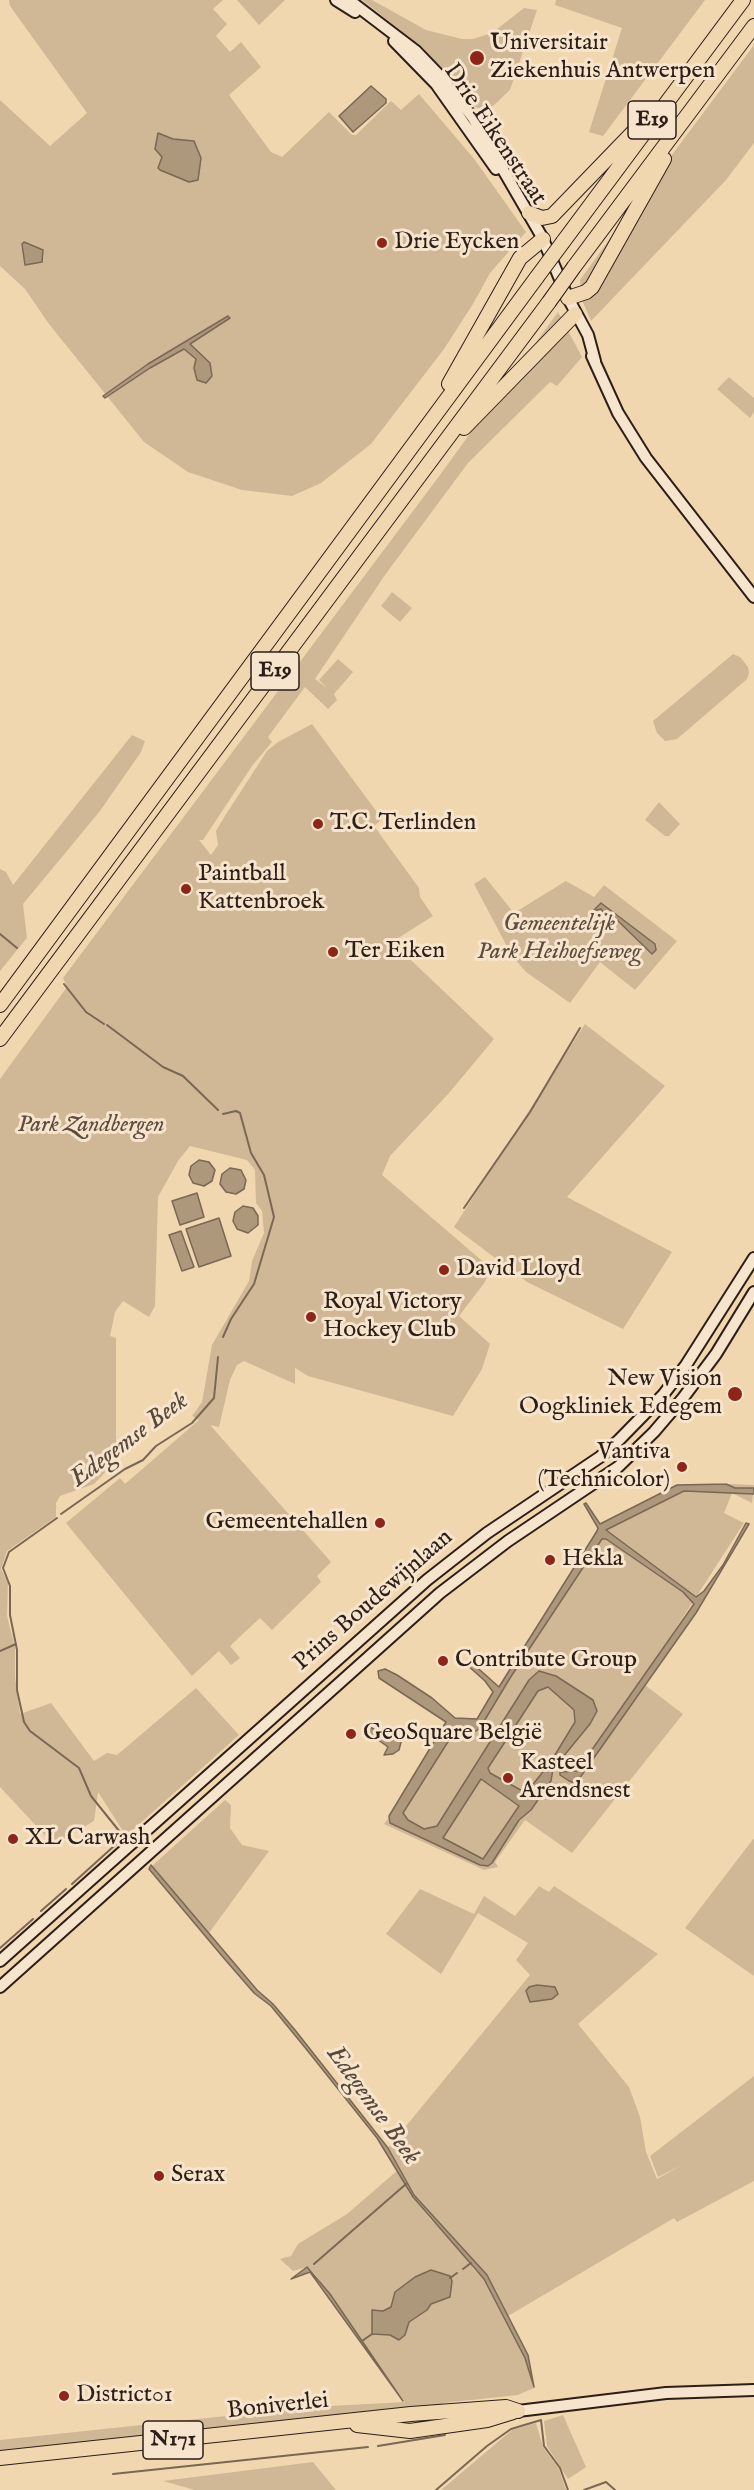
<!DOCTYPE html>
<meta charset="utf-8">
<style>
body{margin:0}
canvas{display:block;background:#f1d7b0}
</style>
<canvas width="754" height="2490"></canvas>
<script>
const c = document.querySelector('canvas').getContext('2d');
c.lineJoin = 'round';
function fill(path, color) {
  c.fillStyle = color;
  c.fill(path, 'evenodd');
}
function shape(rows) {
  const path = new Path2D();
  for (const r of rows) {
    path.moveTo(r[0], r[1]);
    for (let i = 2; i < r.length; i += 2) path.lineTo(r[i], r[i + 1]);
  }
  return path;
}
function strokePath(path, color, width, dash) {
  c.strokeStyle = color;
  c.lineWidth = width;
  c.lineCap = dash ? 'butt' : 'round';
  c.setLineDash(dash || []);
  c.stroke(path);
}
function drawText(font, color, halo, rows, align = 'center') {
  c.font = font + ' "IM FELL English",serif';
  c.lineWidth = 6;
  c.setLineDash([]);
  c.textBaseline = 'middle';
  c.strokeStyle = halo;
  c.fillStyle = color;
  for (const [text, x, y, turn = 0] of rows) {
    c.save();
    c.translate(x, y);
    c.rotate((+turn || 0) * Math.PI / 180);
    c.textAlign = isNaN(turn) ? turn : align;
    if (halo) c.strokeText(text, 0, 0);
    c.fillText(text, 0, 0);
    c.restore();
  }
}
fill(shape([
 [9,0,223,0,213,9,227,24,216,36,230,52,241,42,261,67,229,95,271,152,282,157,329,112,352,135,356,135,391,101,401,110,419,94,475,160,526,232,490,273,473,304,444,349,371,444,321,483,292,496,242,490,188,472,144,442,49,324,25,289,0,266,0,100,50,146,87,113,10,6],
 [237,0,285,0,259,25],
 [362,0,372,0,426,30,462,39,473,39,492,33,524,8,537,10,510,90,493,106,480,109,474,106,423,48],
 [556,0,705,0,603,136,589,132,622,28,555,5],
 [754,45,754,143,726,180,591,321,582,300,580,280,627,215,654,188,671,156],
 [558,312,582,357,557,386,550,382,468,463,385,575,315,679,327,688,319,680,338,659,353,672,334,694,337,700,328,709,305,687,268,737,272,742,252,766,203,840,199,840,211,855,218,845,216,831,223,819,267,751,278,742,312,724,382,819,374,826,419,888,420,897,433,916,392,942,494,1039,449,1093,390,1156,382,1175,487,1265,489,1272,485,1282,459,1316,490,1344,482,1369,453,1416,308,1376,295,1368,295,1384,244,1361,237,1365,230,1380,219,1427,210,1425,331,1562,317,1576,321,1582,272,1630,260,1618,230,1646,240,1658,231,1665,219,1651,192,1676,66,1523,120,1478,125,1484,199,1420,192,1416,202,1402,212,1345,249,1281,252,1261,264,1233,262,1211,256,1203,255,1170,247,1160,190,1146,178,1161,158,1197,155,1306,149,1317,123,1301,115,1312,110,1336,116,1338,116,1461,94,1484,60,1496,56,1503,56,1517,7,1551,1,1569,8,1583,7,1616,15,1648,15,1677,20,1714,51,1703,94,1761,107,1753,117,1755,196,1688,239,1735,126,1836,98,1792,94,1821,54,1845,0,1787,0,1079,67,987,63,978,440,475],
 [729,377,754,398,754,412,750,418,717,389],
 [392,592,412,608,400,622,381,606],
 [733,654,740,657,748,667,749,673,747,679,677,739,665,741,657,733,653,721],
 [132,735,145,741,141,752,100,811,23,904,27,938,0,971,0,869,6,872,13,885],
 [659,802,680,824,669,836,665,836,645,820],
 [485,877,514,913,566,881,594,897,604,885,677,941,635,990,600,962,570,1003,526,972,512,956,474,884],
 [585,1024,665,1086,567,1197,672,1252,623,1329,527,1282,454,1227],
 [730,1484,754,1485,752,1503,732,1493,724,1513,744,1523,641,1682,683,1714,572,1853,525,1820,495,1862,498,1867,484,1870,384,1824,456,1723,472,1731,515,1659,587,1550,599,1524,677,1485],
 [225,1800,231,1805,230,1828,242,1845,269,1851,209,1933,152,1866],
 [754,1838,754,1976,685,1928],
 [539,1886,549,1892,554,1886,658,1954,578,2024,629,2087,640,2117,646,2152,657,2179,682,2165,658,2177,650,2156,754,2076,754,2181,677,2222,674,2218,508,2316,487,2275,414,2195,388,2148,530,1975,516,1960,528,1943,478,1913,441,1974,386,1934,420,1889,474,1914,484,1896,515,1916],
 [398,2170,410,2194,431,2220,460,2248,474,2270,484,2279,525,2358,534,2388,518,2395,443,2403,444,2406,0,2452,0,2440,311,2407,405,2402,315,2274,307,2267,293,2271,280,2259,291,2256,298,2244,347,2214],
 [563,2415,586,2467,568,2479,547,2446,544,2421],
 [536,2423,543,2447,559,2469,566,2490,441,2490,512,2430],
 [313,2462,336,2490,195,2490,163,2481]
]), '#d0b896');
const water = shape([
 [371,86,386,99,386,103,353,132,339,116,371,86],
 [158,133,173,139,194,141,201,158,198,180,189,182,160,170,158,168,162,157,155,149,158,133],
 [24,242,43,250,42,262,25,265,22,244,24,242],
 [228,316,230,318,190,344,210,363,212,376,206,383,197,380,194,368,196,359,184,349,150,368,105,398,103,396,148,364,228,316],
 [601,903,655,944,656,950,652,954,616,919,610,926,607,922,612,918,609,915,606,916,601,909,593,911,601,903],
 [199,1160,209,1162,215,1170,212,1181,204,1186,193,1183,189,1175,191,1166,199,1160],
 [230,1168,241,1170,246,1180,244,1189,236,1194,226,1192,220,1184,222,1174,230,1168],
 [197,1193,204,1217,180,1225,172,1201,197,1193],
 [243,1206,253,1208,258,1216,258,1225,248,1233,237,1229,233,1221,235,1212,243,1206],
 [219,1218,231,1256,199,1267,186,1229,219,1218],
 [181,1231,194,1267,182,1271,169,1235,181,1231],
 [726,1484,735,1488,754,1488,754,1494,684,1491,606,1530,696,1597,704,1591,723,1565,746,1523,749,1524,696,1613,579,1779,575,1783,569,1781,560,1775,560,1772,577,1771,694,1604,683,1592,606,1539,602,1539,598,1545,510,1678,480,1728,476,1731,458,1732,451,1737,403,1813,408,1820,424,1829,437,1826,529,1680,539,1671,556,1676,593,1700,597,1711,590,1724,553,1769,551,1781,531,1810,519,1820,492,1863,488,1866,480,1865,390,1823,389,1816,446,1722,379,1678,378,1671,385,1669,397,1675,432,1698,455,1718,477,1719,493,1692,485,1681,466,1664,471,1662,499,1687,597,1531,598,1528,584,1504,586,1503,600,1524,677,1485,726,1484],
 [548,1687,574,1710,575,1722,550,1763,526,1793,490,1773,488,1768,538,1691,548,1687],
 [481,1779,519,1806,483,1859,443,1838,481,1779],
 [370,1727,391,1739,398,1732,401,1742,399,1750,393,1754,384,1755,388,1747,370,1734,367,1731,370,1727],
 [151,1865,257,1990,273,2004,295,2030,388,2148,414,2195,487,2275,528,2355,534,2387,525,2358,484,2279,413,2197,377,2138,307,2050,271,2006,254,1993,222,1956,149,1869,151,1865],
 [537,1985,555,1987,558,1994,552,1999,530,2002,526,1991,529,1987,537,1985],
 [307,2267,330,2294,403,2401,310,2272,291,2279,307,2267],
 [431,2270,450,2276,452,2281,450,2297,431,2304,427,2310,409,2322,405,2335,399,2340,390,2335,372,2334,372,2310,383,2311,391,2307,395,2292,415,2277,431,2270]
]);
fill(water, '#ae987c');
strokePath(water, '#7a6754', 1.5);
strokePath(shape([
 [0,934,17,948],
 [64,984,86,1012,104,1024],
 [107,1025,163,1067,183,1076,218,1110],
 [223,1114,236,1111,240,1113,251,1153,264,1175,274,1217,254,1284,231,1319,223,1337],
 [464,1208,530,1112,580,1028],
 [61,1514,125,1469,143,1460,156,1446,192,1423,214,1398,218,1357],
 [57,1518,9,1552,3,1568,10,1586,10,1615,17,1650,17,1690,24,1722,30,1731,79,1768,91,1796,124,1837,72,1884],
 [0,1651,16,1644],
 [41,1911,66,1889],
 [0,1948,33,1919],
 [314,2264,406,2184],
 [463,2269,471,2263],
 [450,2278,457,2273],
 [362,2341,372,2334],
 [378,2446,445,2435],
 [113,2474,368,2447],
 [436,2490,487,2446,511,2429,541,2420,544,2446,560,2468,568,2490],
 [584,2490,606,2482,615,2490]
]), '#7a6754', 2);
const secondary = shape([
 [336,0,355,12],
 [349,0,416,51,441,77,473,118,542,237,568,298,588,335,595,361],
 [394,41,436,84,496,169],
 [592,356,618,413,646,458,754,597],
 [0,1961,427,1580,487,1533,600,1457,619,1440,663,1395,686,1365,754,1258],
 [0,1987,440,1593,508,1541,618,1467,654,1432,683,1398,716,1354,754,1292],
 [518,2411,666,2393,754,2390]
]);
const highway = shape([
 [529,213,542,218,552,216,639,126],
 [563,242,743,0],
 [574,267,754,26],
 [568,298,586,292,592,287,664,159],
 [449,384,520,258,543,239],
 [464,428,575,314],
 [0,1005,537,277],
 [0,1039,549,302],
 [357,2425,410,2431,487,2420,513,2412],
 [0,2458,411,2414,506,2407,518,2411]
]);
strokePath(secondary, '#2d1e18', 14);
strokePath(highway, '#2d1e18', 16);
strokePath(secondary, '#f6e5cc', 10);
strokePath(highway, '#f1d7b0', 14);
const highwayBridge = shape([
 [537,277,563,242],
 [549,302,574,267]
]);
strokePath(highwayBridge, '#2d1e18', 16, []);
strokePath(highwayBridge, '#f1d7b0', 14);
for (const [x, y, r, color] of [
 [477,58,8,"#8f2418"],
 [382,243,6,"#8f2418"],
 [318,824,6,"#8f2418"],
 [186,889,6,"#8f2418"],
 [333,952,6,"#8f2418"],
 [444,1270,6,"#8f2418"],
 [311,1317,6,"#8f2418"],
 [735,1394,8,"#8f2418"],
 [682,1467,6,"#8f2418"],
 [380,1523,6,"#8f2418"],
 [550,1560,6,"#8f2418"],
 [443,1661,6,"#8f2418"],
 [351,1734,6,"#8f2418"],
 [508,1778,6,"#8f2418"],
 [13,1839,6,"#8f2418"],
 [159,2176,6,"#8f2418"],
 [64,2396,6,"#8f2418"]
]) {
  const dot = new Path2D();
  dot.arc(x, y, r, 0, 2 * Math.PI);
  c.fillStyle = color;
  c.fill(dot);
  strokePath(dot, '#f6e5cc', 2);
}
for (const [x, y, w] of [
 [652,120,48],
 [275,671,48],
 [173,2440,60]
]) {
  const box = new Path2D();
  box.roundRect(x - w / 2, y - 19, w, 38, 4.5);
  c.fillStyle = '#f6e5cc';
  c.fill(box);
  strokePath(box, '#2d1e18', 1.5);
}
drawText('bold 22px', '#2d1e18', null, [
 ["E19",652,120],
 ["E19",275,671],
 ["N171",173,2440]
]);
drawText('24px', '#2d1e18', '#f6e5cc', [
 ["Universitair",490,44],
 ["Ziekenhuis Antwerpen",490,72],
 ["Drie Eycken",394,243],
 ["T.C. Terlinden",330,824],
 ["Paintball",198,875],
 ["Kattenbroek",198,903],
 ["Ter Eiken",345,952],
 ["David Lloyd",456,1270],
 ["Royal Victory",323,1303],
 ["Hockey Club",323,1331],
 ["New Vision",722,1380,"right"],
 ["Oogkliniek Edegem",722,1408,"right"],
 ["Vantiva",670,1453,"right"],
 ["(Technicolor)",670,1481,"right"],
 ["Gemeentehallen",368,1523,"right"],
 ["Hekla",562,1560],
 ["Contribute Group",455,1661],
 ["GeoSquare België",363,1734],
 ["Kasteel",520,1764],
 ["Arendsnest",520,1792],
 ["XL Carwash",25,1839],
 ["Serax",171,2176],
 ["District01",76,2396]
], 'left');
drawText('24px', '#2d1e18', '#f6e5cc', [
 ["Drie Eikenstraat",494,135,56],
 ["Prins Boudewijnlaan",374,1601,-41],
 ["Boniverlei",278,2407,-6]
]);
drawText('italic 24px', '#5e4c3e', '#f6e5cc', [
 ["Gemeentelijk",559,925],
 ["Park Heihoefseweg",559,953],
 ["Park Zandbergen",91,1126]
]);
drawText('italic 26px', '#5a493b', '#f6e5cc', [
 ["Edegemse Beek",130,1441,-37],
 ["Edegemse Beek",372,2106,54]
]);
</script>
